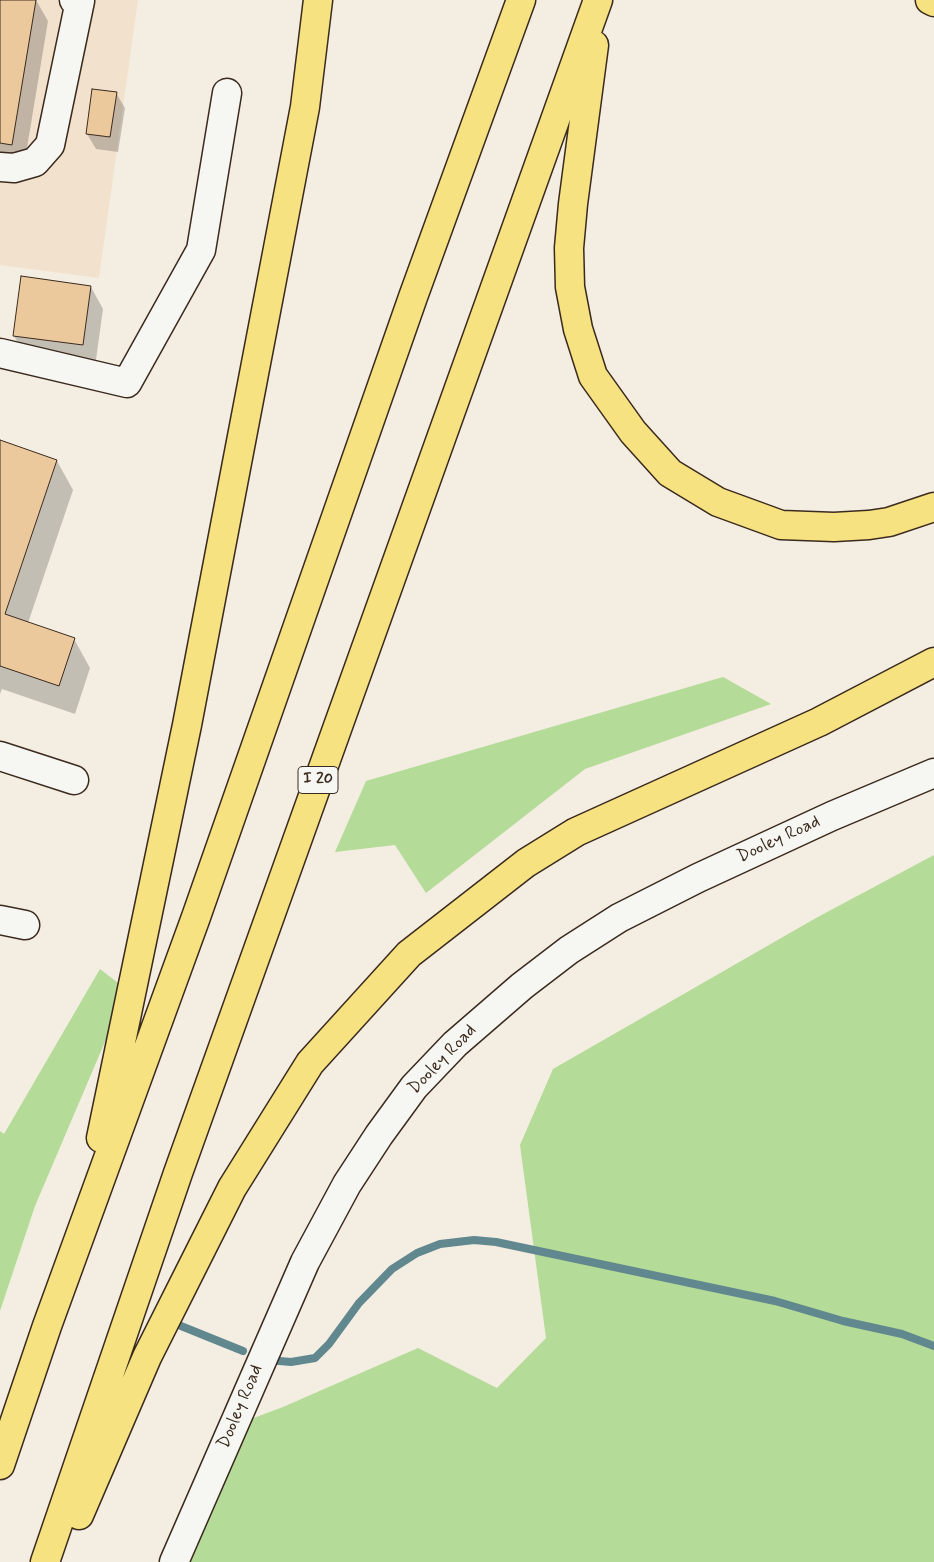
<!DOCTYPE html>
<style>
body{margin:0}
canvas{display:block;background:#f4ede1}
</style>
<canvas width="934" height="1562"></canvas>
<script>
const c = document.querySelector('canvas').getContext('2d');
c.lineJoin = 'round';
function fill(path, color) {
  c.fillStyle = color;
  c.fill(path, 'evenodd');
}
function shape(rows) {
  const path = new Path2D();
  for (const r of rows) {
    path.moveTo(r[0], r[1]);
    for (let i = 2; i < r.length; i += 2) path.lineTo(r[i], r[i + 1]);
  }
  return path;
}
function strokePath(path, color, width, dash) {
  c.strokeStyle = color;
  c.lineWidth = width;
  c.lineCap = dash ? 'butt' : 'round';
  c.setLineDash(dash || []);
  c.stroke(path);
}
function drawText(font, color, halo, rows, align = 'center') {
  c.font = font + ' Mynerve,sans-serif';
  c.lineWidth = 4.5;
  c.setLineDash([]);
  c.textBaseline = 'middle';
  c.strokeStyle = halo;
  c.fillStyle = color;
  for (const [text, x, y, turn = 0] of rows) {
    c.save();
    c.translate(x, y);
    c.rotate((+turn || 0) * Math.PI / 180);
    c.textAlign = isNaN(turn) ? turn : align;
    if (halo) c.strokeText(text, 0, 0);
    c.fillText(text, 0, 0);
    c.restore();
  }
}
fill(shape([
 [0,0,138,0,99,278,0,265]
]), '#f2e2cd');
fill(shape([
 [723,677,771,704,585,769,426,893,395,845,335,852,366,781],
 [934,855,934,1562,174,1562,235,1425,283,1407,418,1348,497,1388,546,1338,520,1145,553,1069,816,918],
 [100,969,127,990,35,1206,0,1311,0,1131,4,1134]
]), '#b4db97');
fill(shape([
 [0,0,36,0,48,21,24,166,0,162],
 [116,93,125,108,118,152,96,149,87,134],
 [91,287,103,309,95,367,27,358,14,336],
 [0,442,57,461,73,490,28,623,74,639,90,668,75,714,2,689,0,694]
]), '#0003');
strokePath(shape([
 [181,1326,243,1351],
 [268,1360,291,1362,315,1358,329,1344,359,1303,392,1269,417,1253,440,1244,474,1240,496,1242,775,1301,843,1321,902,1334,934,1346]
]), '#61878f', 8);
const building = shape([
 [0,0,36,0,12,145,0,143,0,0],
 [92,89,117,92,110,137,86,134,92,89],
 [21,276,91,286,83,345,13,336,21,276],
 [0,440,57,460,5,614,75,638,59,686,0,666,0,440]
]);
fill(building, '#ecc99d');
strokePath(building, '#3b2a1e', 1);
const minor = shape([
 [0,167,14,168,35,162,50,145,80,1,74,0],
 [0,353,127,383,201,250,227,93],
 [0,756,74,780],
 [0,920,25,925],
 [174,1562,305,1262,347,1184,379,1135,414,1087,455,1044,522,986,569,950,619,918,698,878,832,816,934,773]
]);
const highway = shape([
 [930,0,934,2],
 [594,45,573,204,569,248,570,287,578,329,593,376,633,432,670,473,718,502,781,525,834,527,869,525,889,522,934,507],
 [101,1138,187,725,244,426,305,107,318,0],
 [0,1465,47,1326,196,917,413,297,521,0],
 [79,1515,147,1357,232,1188,310,1063,409,954,526,863,576,832,819,722,934,662],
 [45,1562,178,1173,598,0]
]);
strokePath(minor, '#3b2a1e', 31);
strokePath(highway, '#3b2a1e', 31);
strokePath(minor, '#f6f6f2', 28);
strokePath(highway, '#f7e281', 28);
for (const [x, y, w] of [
 [318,780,40]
]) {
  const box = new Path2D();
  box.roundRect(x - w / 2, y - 13.5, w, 27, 4);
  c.fillStyle = '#f6f6f2';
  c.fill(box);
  strokePath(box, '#3b2a1e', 1);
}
drawText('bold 16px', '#3b2a1e', null, [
 ["I 20",318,780]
]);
drawText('18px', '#3b2a1e', '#f6f6f2', [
 ["Dooley Road",779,840,-25],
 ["Dooley Road",443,1060,-46],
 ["Dooley Road",241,1407,-67]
]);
</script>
